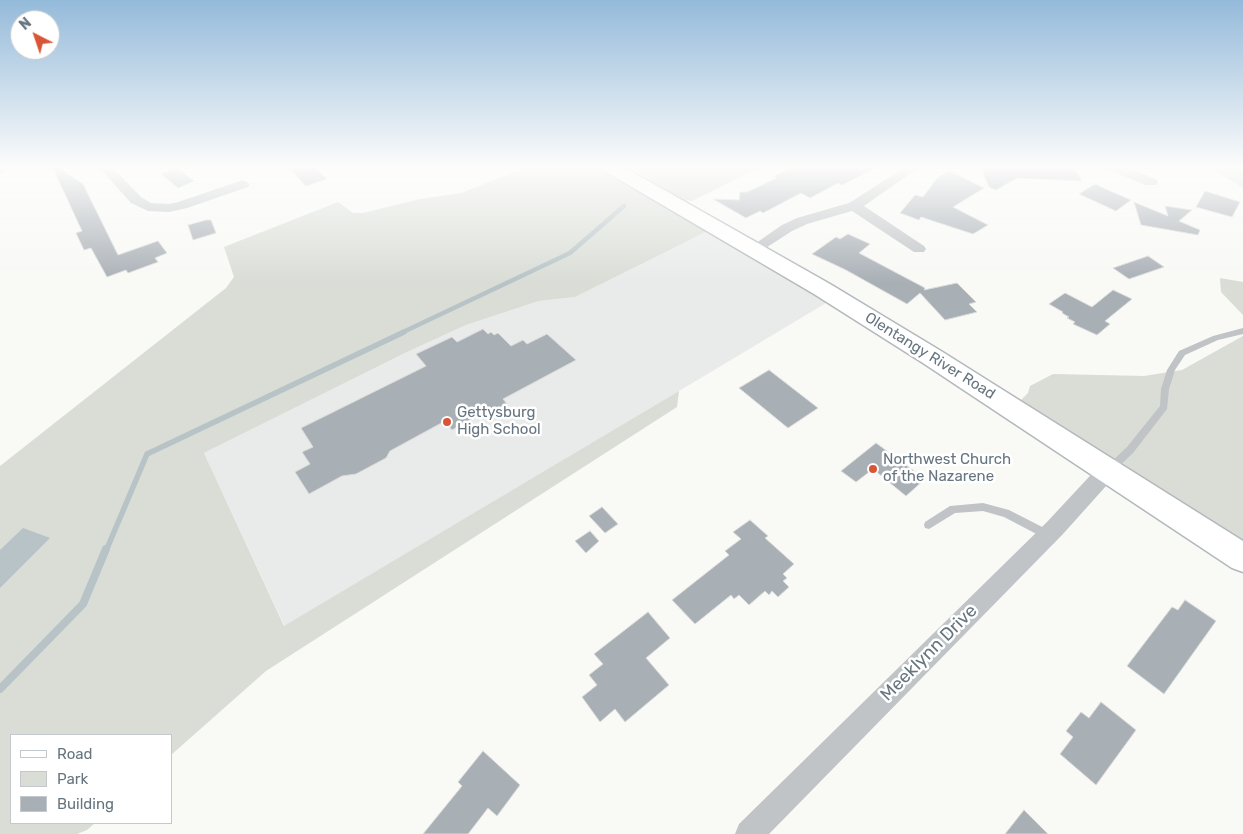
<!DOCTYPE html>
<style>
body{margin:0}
#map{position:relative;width:1243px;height:834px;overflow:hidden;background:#f9f9f6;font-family:Rubik,sans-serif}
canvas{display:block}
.legend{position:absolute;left:10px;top:734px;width:162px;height:90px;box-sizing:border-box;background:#fff;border:1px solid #c2c8cc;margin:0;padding:6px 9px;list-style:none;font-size:15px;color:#66757f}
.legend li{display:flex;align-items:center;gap:10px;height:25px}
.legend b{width:25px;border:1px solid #c2c8cc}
.north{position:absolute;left:10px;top:10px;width:50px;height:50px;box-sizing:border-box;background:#fff;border:1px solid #c2c8cc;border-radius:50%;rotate:319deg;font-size:14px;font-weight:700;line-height:20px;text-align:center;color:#66757f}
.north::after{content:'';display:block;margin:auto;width:18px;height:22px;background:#d85637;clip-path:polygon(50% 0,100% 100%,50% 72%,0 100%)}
</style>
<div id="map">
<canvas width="1243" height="834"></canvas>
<ul class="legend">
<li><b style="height:6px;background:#fff"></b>Road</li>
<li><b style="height:14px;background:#d9ddd6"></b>Park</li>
<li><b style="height:14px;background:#a8afb5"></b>Building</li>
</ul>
<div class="north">N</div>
</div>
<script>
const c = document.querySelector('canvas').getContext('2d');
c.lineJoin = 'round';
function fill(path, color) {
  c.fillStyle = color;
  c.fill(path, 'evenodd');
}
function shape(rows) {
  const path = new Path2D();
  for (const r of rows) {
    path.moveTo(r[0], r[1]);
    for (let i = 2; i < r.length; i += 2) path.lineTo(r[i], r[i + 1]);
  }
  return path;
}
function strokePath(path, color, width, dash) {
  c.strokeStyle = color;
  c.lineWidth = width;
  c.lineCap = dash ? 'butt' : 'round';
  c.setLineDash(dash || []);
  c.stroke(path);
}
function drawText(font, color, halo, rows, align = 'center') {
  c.font = font + ' Rubik,sans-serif';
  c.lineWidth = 5;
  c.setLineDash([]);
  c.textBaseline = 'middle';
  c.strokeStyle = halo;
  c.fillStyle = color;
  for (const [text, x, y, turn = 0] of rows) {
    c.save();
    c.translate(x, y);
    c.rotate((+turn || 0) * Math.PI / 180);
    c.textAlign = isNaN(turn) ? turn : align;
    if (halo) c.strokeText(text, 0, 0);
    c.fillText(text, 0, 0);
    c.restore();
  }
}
fill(shape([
 [710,230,831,300,285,627,204,453,405,353,466,325,539,301,575,297]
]), '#e9eaea');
fill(shape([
 [530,166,599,166,710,230,575,297,539,301,466,325,405,353,204,453,284,626,679,391,677,407,266,671,171,755,171,735,11,735,11,823,95,823,87,830,77,834,0,834,0,466,226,288,234,277,224,247,338,202,353,213,363,213,420,199,461,193],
 [629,166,763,166,692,201,683,200],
 [1207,166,1243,166,1243,188],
 [1220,278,1243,282,1243,315,1221,292],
 [1243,336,1243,548,1019,402,1028,393,1030,386,1053,374,1144,376,1182,370]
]), '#d9ddd6');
fill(shape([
 [23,528,50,538,0,588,0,550]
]), '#b7c3c6');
strokePath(shape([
 [401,333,570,253,624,206]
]), '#b7c3c6', 4.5);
strokePath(shape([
 [106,551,147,454,404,332]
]), '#b7c3c6', 5.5);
strokePath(shape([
 [0,689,83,604,106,549]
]), '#b7c3c6', 8);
const building = shape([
 [52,166,56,166,83,184,118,255,158,241,167,253,155,258,158,262,128,273,126,270,107,277,91,248,84,250,76,233,82,231,52,166],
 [304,166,316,168,327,179,306,186,291,170,304,166],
 [795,166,879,166,842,185,838,183,810,198,801,193,763,213,760,211,746,218,713,199,739,200,740,192,747,192,777,178,774,176,795,166],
 [980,166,1073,166,1082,181,1017,178,996,190,989,187,980,166],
 [177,167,194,181,178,188,161,174,177,167],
 [949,171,984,188,953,207,988,225,973,234,921,217,919,220,900,213,915,195,923,197,938,177,949,171],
 [1095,184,1110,191,1131,200,1116,211,1079,194,1095,184],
 [1205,191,1240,202,1232,217,1196,207,1205,191],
 [1134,202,1168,216,1165,206,1192,210,1179,221,1200,230,1198,235,1141,225,1134,202],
 [206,220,211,220,216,233,193,240,188,225,206,220],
 [848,234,870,244,859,253,925,288,924,290,957,283,976,302,969,304,977,312,945,320,920,293,907,304,846,270,812,254,836,237,840,239,848,234],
 [1148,256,1164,267,1129,279,1113,268,1148,256],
 [1113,290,1132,299,1105,321,1110,324,1097,335,1073,324,1075,322,1067,318,1069,317,1062,313,1063,312,1049,304,1065,293,1092,307,1113,290],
 [483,329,488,334,491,332,494,335,498,333,511,346,523,340,527,344,547,334,576,360,503,399,507,404,494,411,491,408,452,430,445,421,390,451,386,458,356,474,342,476,309,494,295,472,310,464,302,452,313,447,301,428,426,366,416,354,452,337,457,342,483,329],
 [769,370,818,408,788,428,739,388,769,370],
 [876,443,925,479,906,496,873,469,856,482,841,471,876,443],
 [602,507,618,524,605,533,589,516,602,507],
 [750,520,768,536,765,538,794,564,783,574,787,578,783,581,789,587,778,597,772,591,769,595,765,591,749,605,739,595,734,599,731,595,695,624,672,600,729,555,725,551,741,539,733,532,750,520],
 [590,531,599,541,586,553,575,541,590,531],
 [1185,600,1216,621,1164,694,1127,666,1172,607,1178,610,1185,600],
 [648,612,670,638,646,658,669,685,625,722,615,709,600,722,582,697,597,685,589,675,603,664,594,654,648,612],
 [1101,702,1136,730,1096,785,1060,754,1073,737,1066,731,1081,712,1089,718,1101,702],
 [483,751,520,785,497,816,488,808,468,834,423,834,462,786,458,782,483,751],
 [1024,810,1048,834,1005,834,1024,810]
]);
fill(building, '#a8afb5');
strokePath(building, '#dadad9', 1);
const secondary = shape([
 [600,166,622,166,830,284,941,351,1243,541,1243,572,1232,568,923,363,814,294,603,170,600,166]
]);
strokePath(secondary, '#b2b8bc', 3);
fill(shape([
 [1243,328,1243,334,1218,340,1185,355,1175,370,1169,389,1167,409,1133,453,1113,472,1110,473,1107,472,1105,469,1107,466,1127,447,1160,406,1161,389,1167,370,1179,351,1213,336,1243,328],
 [983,503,1009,510,1052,532,1053,535,1052,538,1048,539,1044,538,1004,517,983,511,955,513,929,529,925,528,924,525,925,522,950,506,983,503]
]), '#c0c4c7');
fill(shape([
 [0,166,14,166,0,174,0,166],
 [98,166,111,166,141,197,151,203,169,204,178,202,243,180,250,184,248,187,187,208,169,212,148,211,131,203,98,166],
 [907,166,921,166,864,206,924,246,926,249,924,252,914,252,852,211,807,224,792,231,758,253,753,254,748,253,746,250,782,225,797,218,849,203,907,166],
 [1105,166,1122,166,1156,179,1158,182,1156,185,1146,185,1106,169,1105,166],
 [1108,462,1115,464,1118,470,1115,476,1063,534,769,834,735,834,739,824,1047,522,1101,464,1108,462]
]), '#c0c4c7');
fill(secondary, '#fff');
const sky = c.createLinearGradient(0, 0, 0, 283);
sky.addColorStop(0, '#94bada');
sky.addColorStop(0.59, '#fcfcfb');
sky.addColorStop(1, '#fcfcfb00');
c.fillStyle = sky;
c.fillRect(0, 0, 1243, 283);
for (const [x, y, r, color] of [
 [447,422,5,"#d85637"],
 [873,469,5,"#d85637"]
]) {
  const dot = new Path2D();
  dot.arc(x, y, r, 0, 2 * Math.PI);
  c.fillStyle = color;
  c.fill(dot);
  strokePath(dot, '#fff', 2);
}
drawText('15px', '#66757f', '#fff', [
 ["Olentangy River Road",930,356,32]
]);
drawText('15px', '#66757f', '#fff', [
 ["Gettysburg",457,413],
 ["High School",457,430],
 ["Northwest Church",883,460],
 ["of the Nazarene",883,477]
], 'left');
drawText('18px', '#66757f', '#fff', [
 ["Meeklynn Drive",929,653,-45]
]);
</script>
